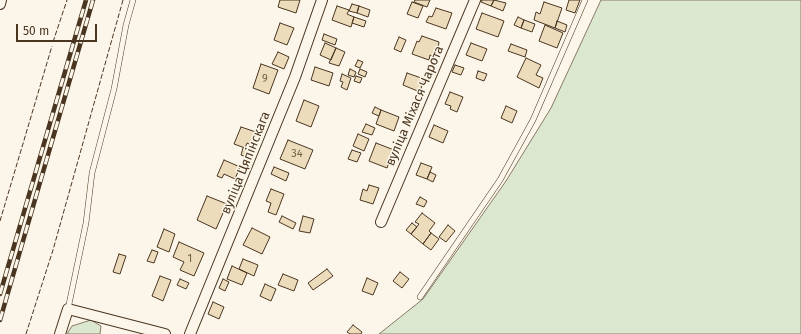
<!DOCTYPE html>
<meta charset="utf-8">
<style>
body{margin:0}
#map{position:relative;width:801px;height:334px;overflow:hidden;background:#fbf6e9;font-family:"Fira Sans",sans-serif}
canvas{display:block}
.scale{position:absolute;left:16px;top:24px;width:81px;height:18px;box-sizing:border-box;border:2px solid #4a3520;border-top:0;padding-left:5px;font-size:12px;line-height:14px;white-space:nowrap;color:#4a3520;-webkit-text-stroke:3px #fbf6e9;paint-order:stroke}
</style>
<div id="map">
<canvas width="801" height="334"></canvas>
<div class="scale">50 m</div>
</div>
<script>
const c = document.querySelector('canvas').getContext('2d');
c.lineJoin = 'round';
function fill(path, color) {
  c.fillStyle = color;
  c.fill(path, 'evenodd');
}
function shape(rows) {
  const path = new Path2D();
  for (const r of rows) {
    path.moveTo(r[0], r[1]);
    for (let i = 2; i < r.length; i += 2) path.lineTo(r[i], r[i + 1]);
  }
  return path;
}
function strokePath(path, color, width, dash) {
  c.strokeStyle = color;
  c.lineWidth = width;
  c.lineCap = dash ? 'butt' : 'round';
  c.setLineDash(dash || []);
  c.stroke(path);
}
function drawText(font, color, halo, rows, align = 'center') {
  c.font = font + ' "Fira Sans",sans-serif';
  c.lineWidth = 3;
  c.setLineDash([]);
  c.textBaseline = 'middle';
  c.strokeStyle = halo;
  c.fillStyle = color;
  for (const [text, x, y, turn = 0] of rows) {
    c.save();
    c.translate(x, y);
    c.rotate((+turn || 0) * Math.PI / 180);
    c.textAlign = isNaN(turn) ? turn : align;
    if (halo) c.strokeText(text, 0, 0);
    c.fillText(text, 0, 0);
    c.restore();
  }
}
const green = shape([
 [601,0,801,0,801,334,379,334,423,299,506,181,551,108,601,0],
 [91,320,101,326,100,334,67,334,72,326,91,320]
]);
fill(green, '#dce7d0');
strokePath(green, '#887966', 1);
const building = shape([
 [280,0,300,0,296,13,278,7,280,0],
 [415,0,430,0,427,7,414,2,415,0],
 [482,0,494,0,491,6,481,2,482,0],
 [494,0,506,3,503,11,491,6,494,0],
 [569,0,580,0,575,13,566,10,569,0],
 [412,2,423,6,418,18,407,14,412,2],
 [544,2,562,8,555,28,534,20,536,12,540,14,544,2],
 [352,4,359,6,357,13,349,11,352,4],
 [337,6,349,10,347,14,354,17,351,27,332,20,337,6],
 [359,6,370,10,368,17,357,13,359,6],
 [436,8,452,13,446,29,426,22,429,16,432,17,436,8],
 [482,13,504,21,498,37,476,29,482,13],
 [354,17,366,21,364,27,352,23,354,17],
 [518,17,524,20,521,28,514,25,518,17],
 [524,20,535,24,532,32,521,28,524,20],
 [557,21,567,25,565,32,555,28,557,21],
 [280,23,294,28,287,45,274,40,280,23],
 [545,25,563,33,557,48,539,41,545,25],
 [324,34,337,39,335,45,322,40,324,34],
 [422,36,439,42,437,54,434,57,430,55,429,60,412,54,417,41,419,42,422,36],
 [399,37,406,40,401,52,394,49,399,37],
 [325,43,336,48,331,60,320,55,325,43],
 [471,43,487,49,482,61,466,55,471,43],
 [511,44,527,50,525,57,508,51,511,44],
 [336,48,345,52,339,66,329,63,336,48],
 [278,52,289,57,284,69,272,64,278,52],
 [526,58,541,65,536,75,543,78,539,88,517,77,526,58],
 [358,60,363,62,360,68,355,66,358,60],
 [261,64,278,70,269,94,253,88,261,64],
 [455,65,464,68,461,75,452,72,455,65],
 [315,67,333,73,329,86,311,80,315,67],
 [350,69,356,72,354,77,348,75,350,69],
 [360,69,367,72,365,77,358,74,360,69],
 [478,71,487,74,484,81,476,78,478,71],
 [407,73,424,79,420,92,403,85,407,73],
 [342,74,351,78,347,90,341,87,343,82,340,81,342,74],
 [356,76,362,78,360,83,354,81,356,76],
 [450,92,463,97,457,112,450,109,451,106,445,104,450,92],
 [304,100,319,106,311,127,296,121,304,100],
 [506,106,517,111,512,123,501,118,506,106],
 [375,107,381,110,379,116,372,113,375,107],
 [381,110,399,117,394,131,376,124,381,110],
 [366,124,375,128,372,135,362,132,366,124],
 [434,125,448,131,443,143,429,137,434,125],
 [241,127,256,132,251,145,247,143,245,148,234,144,241,127],
 [358,134,369,139,364,151,353,146,358,134],
 [288,140,313,150,305,169,280,159,288,140],
 [376,143,394,150,387,168,369,161,376,143],
 [243,148,252,152,249,158,241,155,243,148],
 [352,150,361,153,357,162,348,159,352,150],
 [224,160,240,167,235,179,224,174,222,178,217,176,224,160],
 [421,163,432,167,427,179,416,175,421,163],
 [274,167,289,173,286,181,271,174,274,167],
 [430,172,436,175,433,182,427,179,430,172],
 [369,185,379,188,373,204,360,200,363,189,367,191,369,185],
 [271,189,284,194,276,215,268,212,271,203,266,201,271,189],
 [207,196,227,204,216,229,197,220,207,196],
 [420,197,427,201,424,207,416,204,420,197],
 [422,213,435,223,429,231,431,233,423,244,411,234,419,224,415,222,422,213],
 [282,216,296,223,293,229,279,222,282,216],
 [303,216,314,219,310,233,299,231,303,216],
 [412,223,417,227,411,234,406,230,412,223],
 [448,225,455,231,446,242,439,237,448,225],
 [252,228,270,237,262,254,243,245,252,228],
 [164,229,175,234,169,252,157,247,164,229],
 [431,233,439,239,431,250,423,244,431,233],
 [179,242,204,253,194,276,180,270,184,262,173,257,179,242],
 [152,250,158,252,154,263,147,261,152,250],
 [119,254,126,256,120,274,113,272,119,254],
 [243,259,258,265,254,276,239,269,243,259],
 [232,266,247,273,242,285,227,279,232,266],
 [327,269,333,276,313,290,308,283,327,269],
 [400,272,409,279,402,288,393,281,400,272],
 [283,274,298,280,294,291,278,285,283,274],
 [160,276,171,280,163,301,152,296,160,276],
 [367,278,378,283,373,295,362,291,367,278],
 [180,279,189,283,186,289,177,285,180,279],
 [223,279,229,282,225,291,219,288,223,279],
 [265,284,276,289,271,301,260,296,265,284],
 [213,302,224,307,219,319,208,314,213,302],
 [353,325,362,332,361,334,350,334,347,332,353,325]
]);
fill(building, '#ecdcbc');
strokePath(building, '#4a3520', 1);
const service = shape([
 [420,297,500,180,533,120,585,0],
 [68,309,86,223,92,173,114,89,126,25,133,0]
]);
const minor = shape([
 [0,4,1,0],
 [381,222,475,0],
 [60,334,68,309,165,334],
 [190,334,295,77,322,0]
]);
strokePath(service, '#4a3520', 6);
strokePath(minor, '#4a3520', 12);
strokePath(service, '#fbf6e9', 5);
strokePath(minor, '#fbf6e9', 10);
const rail = shape([
 [0,294,86,0],
 [0,320,93,0]
]);
strokePath(rail, '#4a3520', 4.5);
strokePath(rail, '#fbf6e9', 3, [9]);
strokePath(shape([
 [53,42,67,0],
 [0,221,52,46],
 [26,334,53,250,123,0]
]), '#4a3520', 1, [5, 2]);
drawText('11px', '#725f47', null, [
 ["9",265,79],
 ["34",297,154],
 ["1",190,259]
]);
drawText('13px', '#4a3520', '#fbf6e9', [
 ["вуліца Міхася Чарота",415,106,-67],
 ["вуліца Цяпінскага",246,163,-68]
]);
</script>
